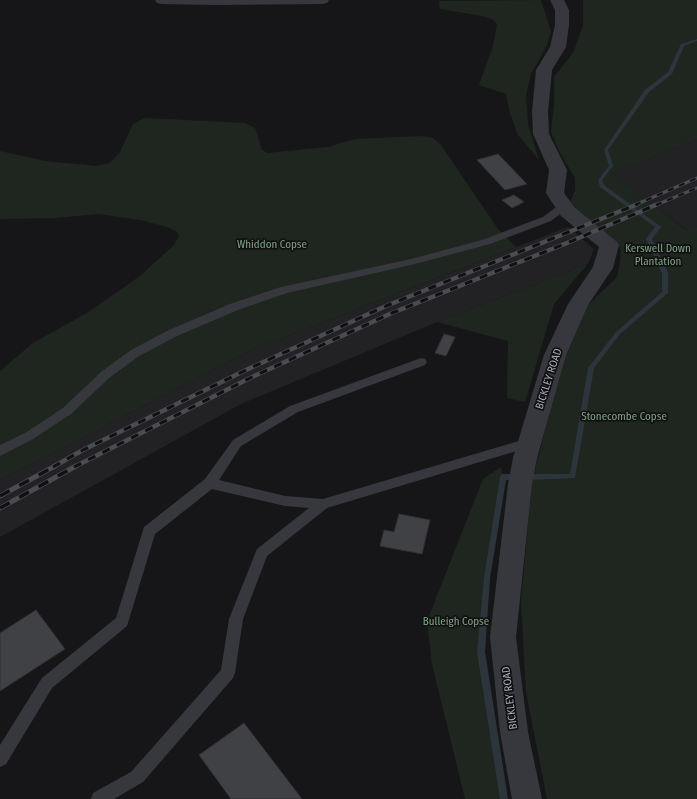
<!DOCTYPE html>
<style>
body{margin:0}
canvas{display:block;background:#161618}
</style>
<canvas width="697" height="799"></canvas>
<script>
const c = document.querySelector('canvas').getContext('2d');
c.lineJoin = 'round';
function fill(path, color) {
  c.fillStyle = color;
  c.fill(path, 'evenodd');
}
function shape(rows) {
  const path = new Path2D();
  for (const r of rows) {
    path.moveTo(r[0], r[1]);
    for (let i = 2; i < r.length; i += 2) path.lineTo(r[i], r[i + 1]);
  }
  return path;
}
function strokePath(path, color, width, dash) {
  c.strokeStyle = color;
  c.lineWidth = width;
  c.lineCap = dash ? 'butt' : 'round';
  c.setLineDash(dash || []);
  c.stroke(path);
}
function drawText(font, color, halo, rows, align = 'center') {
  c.font = font + ' "Fira Sans Condensed",sans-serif';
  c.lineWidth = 3.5;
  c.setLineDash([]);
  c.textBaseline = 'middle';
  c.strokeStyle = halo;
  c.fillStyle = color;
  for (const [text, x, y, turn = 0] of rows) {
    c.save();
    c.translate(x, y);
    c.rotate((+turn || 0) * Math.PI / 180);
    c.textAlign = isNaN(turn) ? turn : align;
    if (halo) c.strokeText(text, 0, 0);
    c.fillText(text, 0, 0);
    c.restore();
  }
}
fill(shape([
 [697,139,697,226,687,230,611,174],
 [568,227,594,249,588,264,437,322,241,404,0,537,0,480,254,349]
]), '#222225');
fill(shape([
 [541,0,551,32,547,45,531,74,526,95,528,124,539,160,518,135,510,113,506,94,479,85,493,46,497,24,492,19,483,16,440,9,439,1],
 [583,0,697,0,697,139,612,174,686,230,697,226,697,799,547,799,526,692,521,601,532,482,559,375,571,336,586,307,617,277,620,262,621,250,614,240,579,213,570,202,575,190,575,178,559,151,551,132,554,105,554,77,573,53,583,26],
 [145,118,245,123,255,128,262,150,268,153,328,147,355,139,422,136,433,138,441,145,498,229,516,247,254,349,0,480,0,371,33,343,87,313,140,276,174,245,179,236,176,231,167,227,140,220,99,214,54,218,0,219,0,151,45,161,96,166,110,163,120,152,133,124],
 [588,264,554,304,525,402,507,398,508,341,437,322],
 [501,467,503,477,487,578,481,652,504,799,465,799,432,664,427,621,483,479]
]), '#1e261f');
fill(shape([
 [697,39,697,41,684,46,672,74,649,92,608,150,613,166,602,180,604,185,661,227,652,239,668,273,668,293,620,334,594,368,575,478,527,480,525,479,524,477,525,475,527,474,570,474,588,368,616,332,662,292,662,273,646,239,655,227,600,187,598,180,609,166,604,150,645,90,668,72,681,44,697,39],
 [503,474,518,474,520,475,521,477,520,479,518,480,506,480,490,578,485,652,508,799,500,799,477,652,484,578,500,477,501,475,503,474]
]), '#2c353c');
const building = shape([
 [498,154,527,184,505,190,477,160,498,154],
 [514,195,524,202,512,208,502,200,514,195],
 [444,334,455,337,446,356,435,353,444,334],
 [399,514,430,520,422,554,380,546,384,530,394,532,399,514],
 [36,610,65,649,0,691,0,633,36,610],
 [244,723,302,799,231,799,199,755,244,723]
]);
fill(building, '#404145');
strokePath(building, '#303034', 1);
fill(shape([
 [564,203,569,206,568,208,551,221,490,244,411,265,287,293,238,310,177,336,139,356,109,378,71,414,33,439,0,456,0,445,25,433,63,408,101,372,131,350,169,330,230,304,281,287,411,259,482,240,543,217,560,204,564,203],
 [421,358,425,359,427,362,425,365,298,412,241,446,219,480,285,496,323,499,529,438,533,440,535,443,533,446,327,508,267,556,243,619,235,673,233,678,143,782,114,799,91,799,93,793,131,772,221,670,229,619,257,549,309,508,285,506,212,489,155,534,127,626,52,688,6,764,0,767,0,745,42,678,116,618,144,527,205,479,233,440,290,406,421,358]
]), '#37383d');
fill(shape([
 [155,0,329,0,327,3,322,4,215,5,162,4,157,3,155,0],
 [550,0,564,0,569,10,569,25,566,47,552,70,548,112,549,134,567,170,564,193,575,208,616,241,619,245,613,268,588,305,566,355,537,458,532,484,516,637,528,732,542,799,512,799,500,732,490,637,508,484,513,458,544,355,568,304,593,267,599,247,561,216,546,193,549,170,533,134,532,112,536,70,550,47,555,25,555,10,550,0]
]), '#37383d');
const railFar2 = shape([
 [635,205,697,178],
 [656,205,697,188]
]);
const railFar1 = shape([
 [53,467,83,450,246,370,386,306,638,204],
 [74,467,252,377,392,313,567,243,658,204]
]);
const rail = shape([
 [0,496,55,466],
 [0,508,76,466]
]);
strokePath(railFar2, '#4a4c52', 3);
strokePath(railFar1, '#4a4c52', 4.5);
strokePath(rail, '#4a4c52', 5);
strokePath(railFar2, '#111113', 2, [6]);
strokePath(railFar1, '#111113', 3, [8]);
strokePath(rail, '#111113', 3.5, [11]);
drawText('11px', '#7fa381', '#111113', [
 ["Whiddon Copse",272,245],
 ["Kerswell Down",658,249],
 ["Plantation",658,262],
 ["Stonecombe Copse",624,417],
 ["Bulleigh Copse",456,622]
]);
drawText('11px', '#a8adb8', '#111113', [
 ["BICKLEY ROAD",549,379,-72],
 ["BICKLEY ROAD",510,698,-97]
]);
</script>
